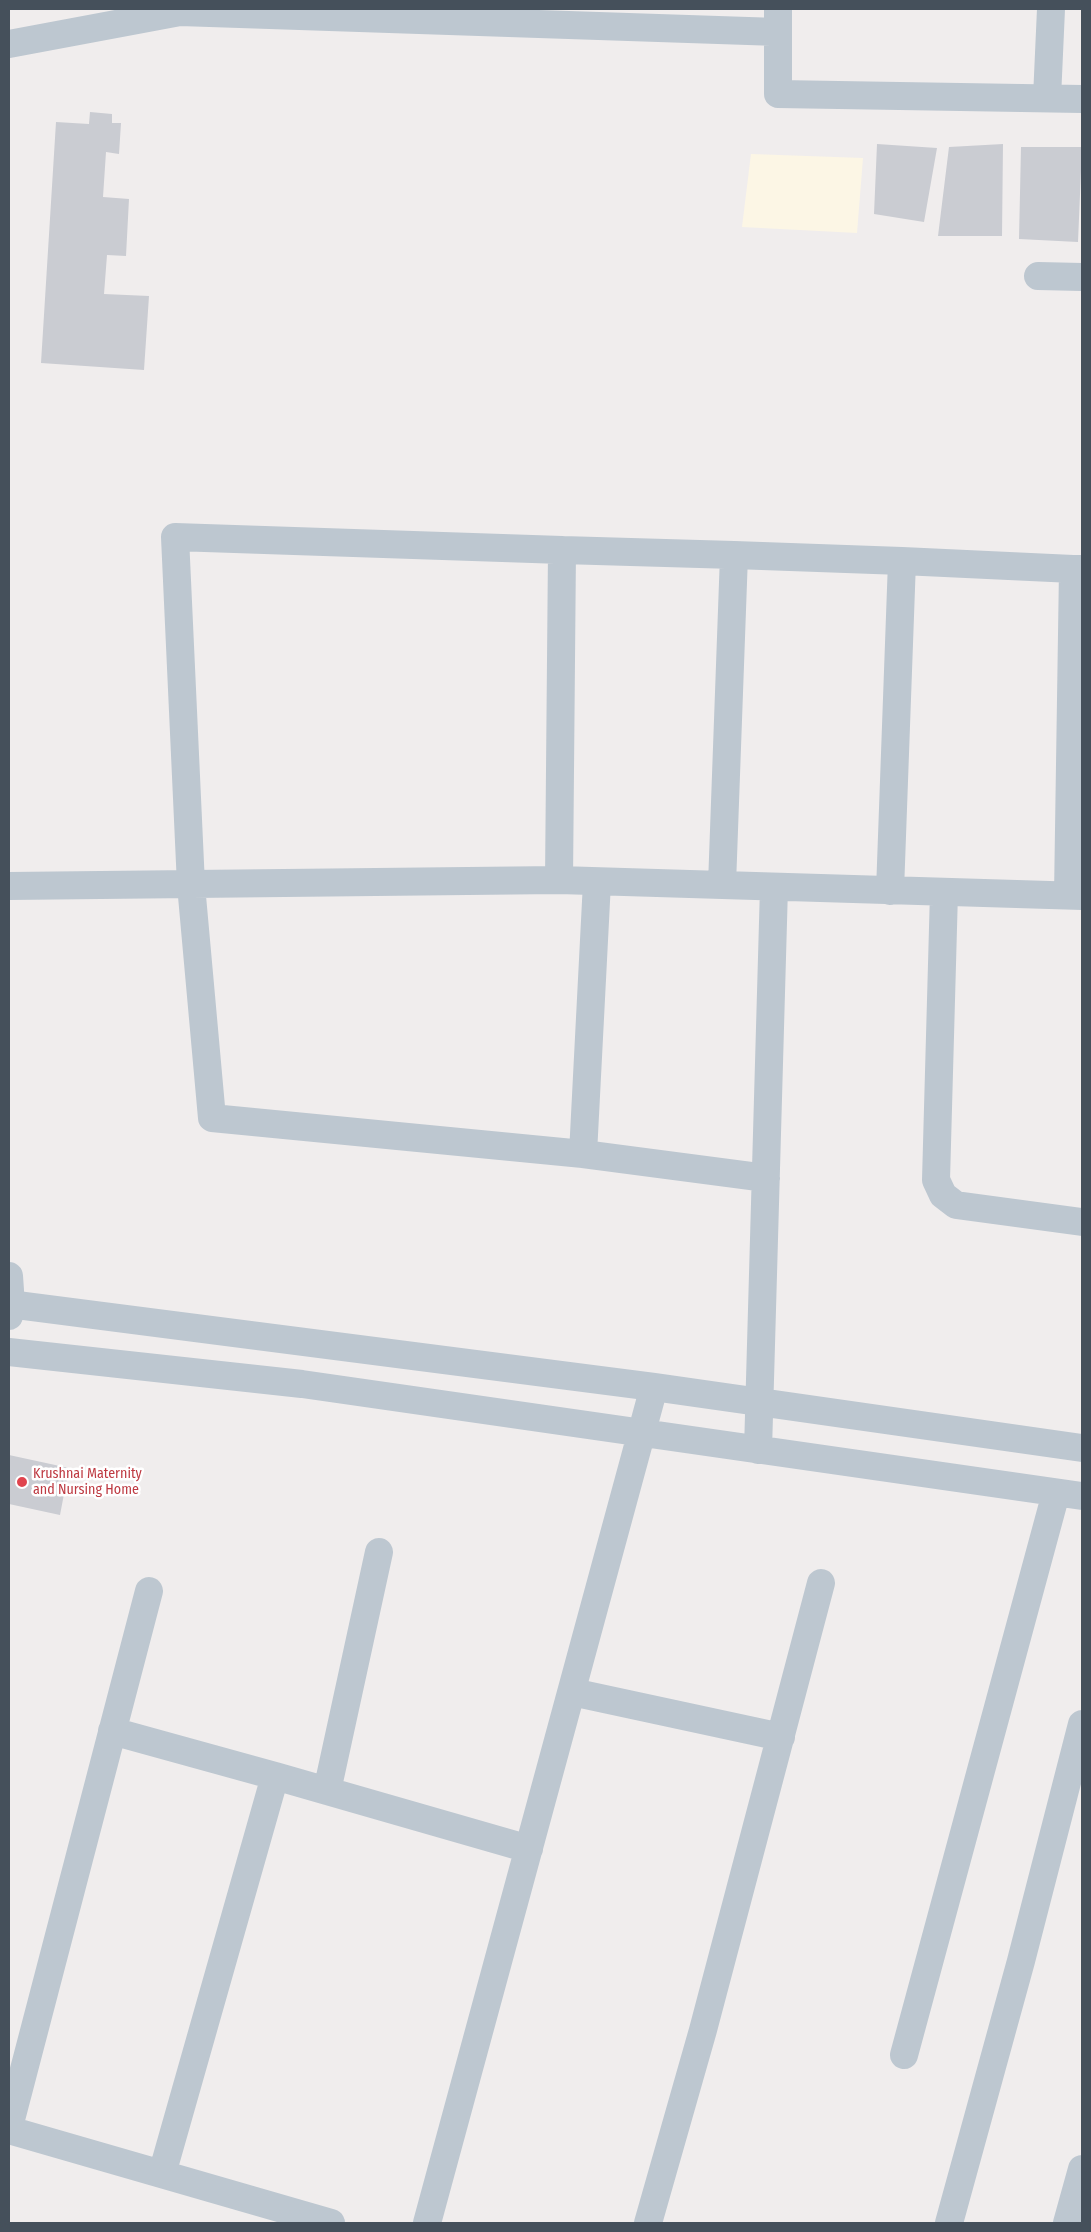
<!DOCTYPE html>
<style>
body{margin:0}
#map{position:relative;width:1091px;height:2232px;overflow:hidden;background:#f0eded;font-family:"Fira Sans Condensed",sans-serif}
canvas{display:block}
.frame{position:absolute;inset:0;border:10px solid #45505b;pointer-events:none}
</style>
<div id="map">
<canvas width="1091" height="2232"></canvas>
<div class="frame"></div>
</div>
<script>
const c = document.querySelector('canvas').getContext('2d');
c.lineJoin = 'round';
function fill(path, color) {
  c.fillStyle = color;
  c.fill(path, 'evenodd');
}
function shape(rows) {
  const path = new Path2D();
  for (const r of rows) {
    path.moveTo(r[0], r[1]);
    for (let i = 2; i < r.length; i += 2) path.lineTo(r[i], r[i + 1]);
  }
  return path;
}
function strokePath(path, color, width, dash) {
  c.strokeStyle = color;
  c.lineWidth = width;
  c.lineCap = dash ? 'butt' : 'round';
  c.setLineDash(dash || []);
  c.stroke(path);
}
function drawText(font, color, halo, rows, align = 'center') {
  c.font = font + ' "Fira Sans Condensed",sans-serif';
  c.lineWidth = 5;
  c.setLineDash([]);
  c.textBaseline = 'middle';
  c.strokeStyle = halo;
  c.fillStyle = color;
  for (const [text, x, y, turn = 0] of rows) {
    c.save();
    c.translate(x, y);
    c.rotate((+turn || 0) * Math.PI / 180);
    c.textAlign = isNaN(turn) ? turn : align;
    if (halo) c.strokeText(text, 0, 0);
    c.fillText(text, 0, 0);
    c.restore();
  }
}
fill(shape([
 [751,154,863,158,857,233,742,227]
]), '#fcf6e5');
fill(shape([
 [90,112,112,114,112,123,121,123,119,154,106,152,103,197,129,199,126,256,107,255,104,294,149,296,144,370,41,363,56,122,89,124],
 [877,144,937,148,924,222,874,214],
 [1003,144,1002,236,938,236,949,147],
 [1021,147,1082,147,1078,242,1019,239],
 [9,1455,69,1468,60,1515,9,1504]
]), '#caccd2');
strokePath(shape([
 [778,9,778,94,1082,99],
 [9,44,180,12,778,32],
 [1047,98,1051,9],
 [1038,276,1082,277],
 [562,550,734,555],
 [902,561,1073,569],
 [559,880,562,550,175,537,191,885,212,1118,583,1154,766,1178],
 [722,885,734,555,902,561,890,891],
 [9,886,559,880,1082,896],
 [944,892,936,1180,943,1195,956,1205,1082,1222],
 [1068,895,1073,569,1082,569],
 [583,1154,597,882],
 [9,1276,11,1305,9,1316],
 [9,1304,654,1387,1082,1448],
 [9,1352,302,1384,1082,1496],
 [758,1450,774,887],
 [572,1692,781,1737],
 [112,1731,275,1776],
 [327,1791,379,1552],
 [904,2055,1056,1493],
 [9,2127,149,1591],
 [9,2130,331,2223],
 [162,2174,275,1776,529,1849],
 [427,2223,654,1387],
 [648,2223,703,2030,821,1583],
 [949,2223,1021,1961,1082,1724],
 [1067,2223,1082,2169]
]), '#bdc7d0', 28);
for (const [x, y, r, color] of [
 [22,1482,6,"#e0444e"]
]) {
  const dot = new Path2D();
  dot.arc(x, y, r, 0, 2 * Math.PI);
  c.fillStyle = color;
  c.fill(dot);
  strokePath(dot, '#fff', 2);
}
drawText('14px', '#be3a42', '#fff', [
 ["Krushnai Maternity",33,1474],
 ["and Nursing Home",33,1490]
], 'left');
</script>
